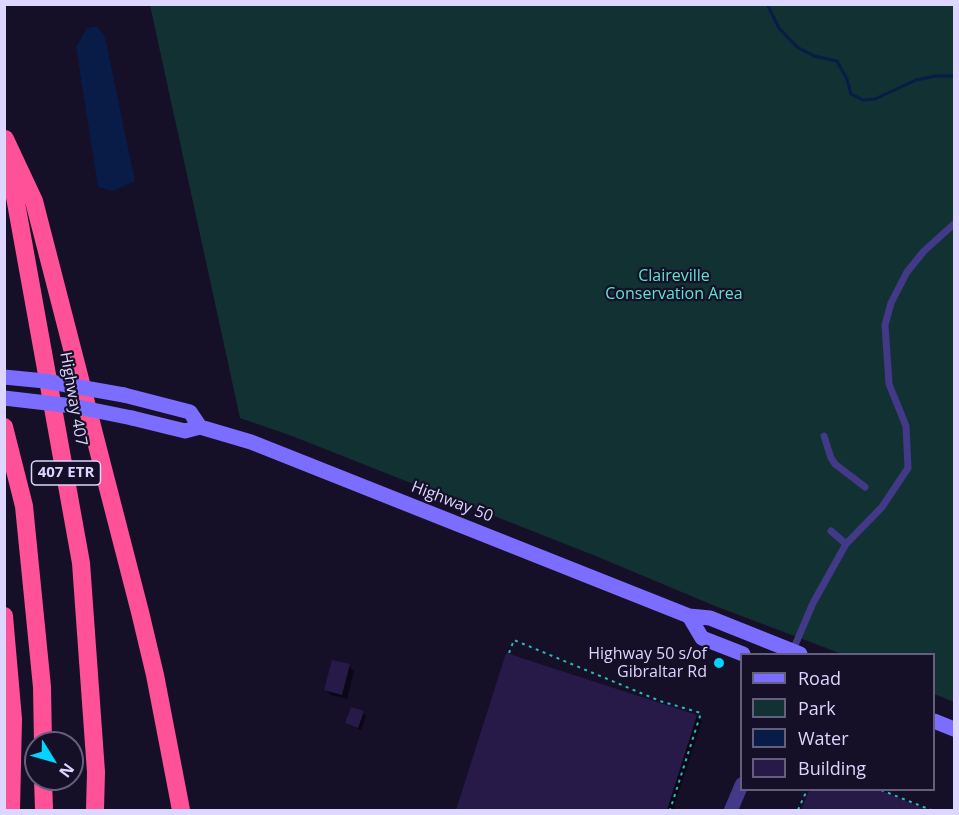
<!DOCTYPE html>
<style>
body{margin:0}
#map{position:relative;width:959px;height:815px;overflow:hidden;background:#150f28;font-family:"Open Sans",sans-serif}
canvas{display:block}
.frame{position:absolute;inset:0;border:6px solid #ddd6ff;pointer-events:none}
.legend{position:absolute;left:740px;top:653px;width:195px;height:138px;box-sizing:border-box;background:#150f28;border:2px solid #655f7e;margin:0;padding:8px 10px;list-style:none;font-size:18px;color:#ddd6ff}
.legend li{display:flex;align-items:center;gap:12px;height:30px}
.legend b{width:30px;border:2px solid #655f7e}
.north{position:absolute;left:24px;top:731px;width:60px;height:60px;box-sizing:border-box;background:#150f28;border:2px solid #655f7e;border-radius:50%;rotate:127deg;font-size:16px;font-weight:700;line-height:24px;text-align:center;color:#ddd6ff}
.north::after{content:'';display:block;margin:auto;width:21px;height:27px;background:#02d3ff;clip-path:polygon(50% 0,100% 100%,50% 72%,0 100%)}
</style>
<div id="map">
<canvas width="959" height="815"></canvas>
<div class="frame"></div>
<ul class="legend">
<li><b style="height:8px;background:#7b6dff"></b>Road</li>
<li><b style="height:16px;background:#123132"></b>Park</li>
<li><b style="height:16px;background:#091b47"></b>Water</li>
<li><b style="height:16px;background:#271a49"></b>Building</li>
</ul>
<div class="north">N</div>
</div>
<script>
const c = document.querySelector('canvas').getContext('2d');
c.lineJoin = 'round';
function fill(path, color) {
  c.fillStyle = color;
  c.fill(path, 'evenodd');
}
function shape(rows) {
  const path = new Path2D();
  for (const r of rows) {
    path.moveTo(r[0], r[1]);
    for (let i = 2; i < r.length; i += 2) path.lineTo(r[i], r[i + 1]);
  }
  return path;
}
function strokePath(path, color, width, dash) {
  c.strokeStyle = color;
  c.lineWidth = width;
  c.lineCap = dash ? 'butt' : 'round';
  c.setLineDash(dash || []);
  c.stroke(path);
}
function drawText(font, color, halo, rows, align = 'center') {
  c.font = font + ' "Open Sans",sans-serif';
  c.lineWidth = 4.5;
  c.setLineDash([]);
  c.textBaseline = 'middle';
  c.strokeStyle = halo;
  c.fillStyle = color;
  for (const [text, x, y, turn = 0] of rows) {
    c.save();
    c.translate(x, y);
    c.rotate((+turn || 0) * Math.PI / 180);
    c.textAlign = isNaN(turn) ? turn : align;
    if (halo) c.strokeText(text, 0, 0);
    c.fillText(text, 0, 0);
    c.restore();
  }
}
fill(shape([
 [150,5,954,5,954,702,934,694,934,654,842,654,715,606,598,557,292,436,240,418]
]), '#123132');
fill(shape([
 [97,26,105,37,135,181,113,191,98,187,76,47,87,28]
]), '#091b47');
fill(shape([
 [507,655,697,716,702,721,673,810,457,810],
 [349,666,354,671,347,699,331,695,326,690],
 [363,713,366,716,361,730,347,723],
 [811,790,873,790,923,810,803,810]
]), '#0007');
strokePath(shape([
 [767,4,779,28,797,47,814,56,837,61,847,79,851,94,863,100,875,99,916,80,936,76,954,76]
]), '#091b47', 3);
fill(shape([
 [506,653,697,715,667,810,456,810],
 [332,660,350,664,342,695,324,690],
 [351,707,364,711,358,728,345,723],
 [810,789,877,789,927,810,801,810]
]), '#271a49');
strokePath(shape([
 [509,653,514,640,660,701,701,713,670,810],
 [881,790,931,810],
 [798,810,807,790]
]), '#2cbabc', 2, [3, 4.5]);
strokePath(shape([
 [824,436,831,458,835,464,865,487],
 [831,531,846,544],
 [793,650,813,603,846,544,882,507,908,468,906,426,889,384,885,325,891,303,907,272,924,251,954,224]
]), '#423988', 7);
strokePath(shape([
 [731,810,742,784]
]), '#423988', 14);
strokePath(shape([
 [124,395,190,412,200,427],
 [132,418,185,431,200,427,251,442,689,616,710,618,800,654],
 [689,616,702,638,743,654],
 [934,721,954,729]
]), '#7b6dff', 15);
strokePath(shape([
 [5,139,34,201,140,612,155,675,181,810],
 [9,164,81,563,96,772,95,810],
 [4,427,24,506,42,687,43,743],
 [4,616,13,719,11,810],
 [43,779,44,810]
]), '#ff5197', 18);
strokePath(shape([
 [4,377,45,381,124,395],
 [4,398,73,406,132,418]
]), '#7b6dff', 15);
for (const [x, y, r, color] of [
 [719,663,6,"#02d3ff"]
]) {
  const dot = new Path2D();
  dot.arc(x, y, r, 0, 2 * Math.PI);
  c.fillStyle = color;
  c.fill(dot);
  strokePath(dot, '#150f28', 2);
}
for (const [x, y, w] of [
 [66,473,69]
]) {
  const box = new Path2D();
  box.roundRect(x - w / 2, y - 12, w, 24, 4.5);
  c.fillStyle = '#150f28';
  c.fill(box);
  strokePath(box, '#ddd6ff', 1.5);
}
drawText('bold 15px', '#ddd6ff', null, [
 ["407 ETR",66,473]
]);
drawText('16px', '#5ee3cc', '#150f28', [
 ["Claireville",674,276],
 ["Conservation Area",674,294]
]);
drawText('16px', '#ddd6ff', '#150f28', [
 ["Highway 407",73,399,80],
 ["Highway 50",452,502,21]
]);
drawText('16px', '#ddd6ff', '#150f28', [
 ["Highway 50 s/of",707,654],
 ["Gibraltar Rd",707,672]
], 'right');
</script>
